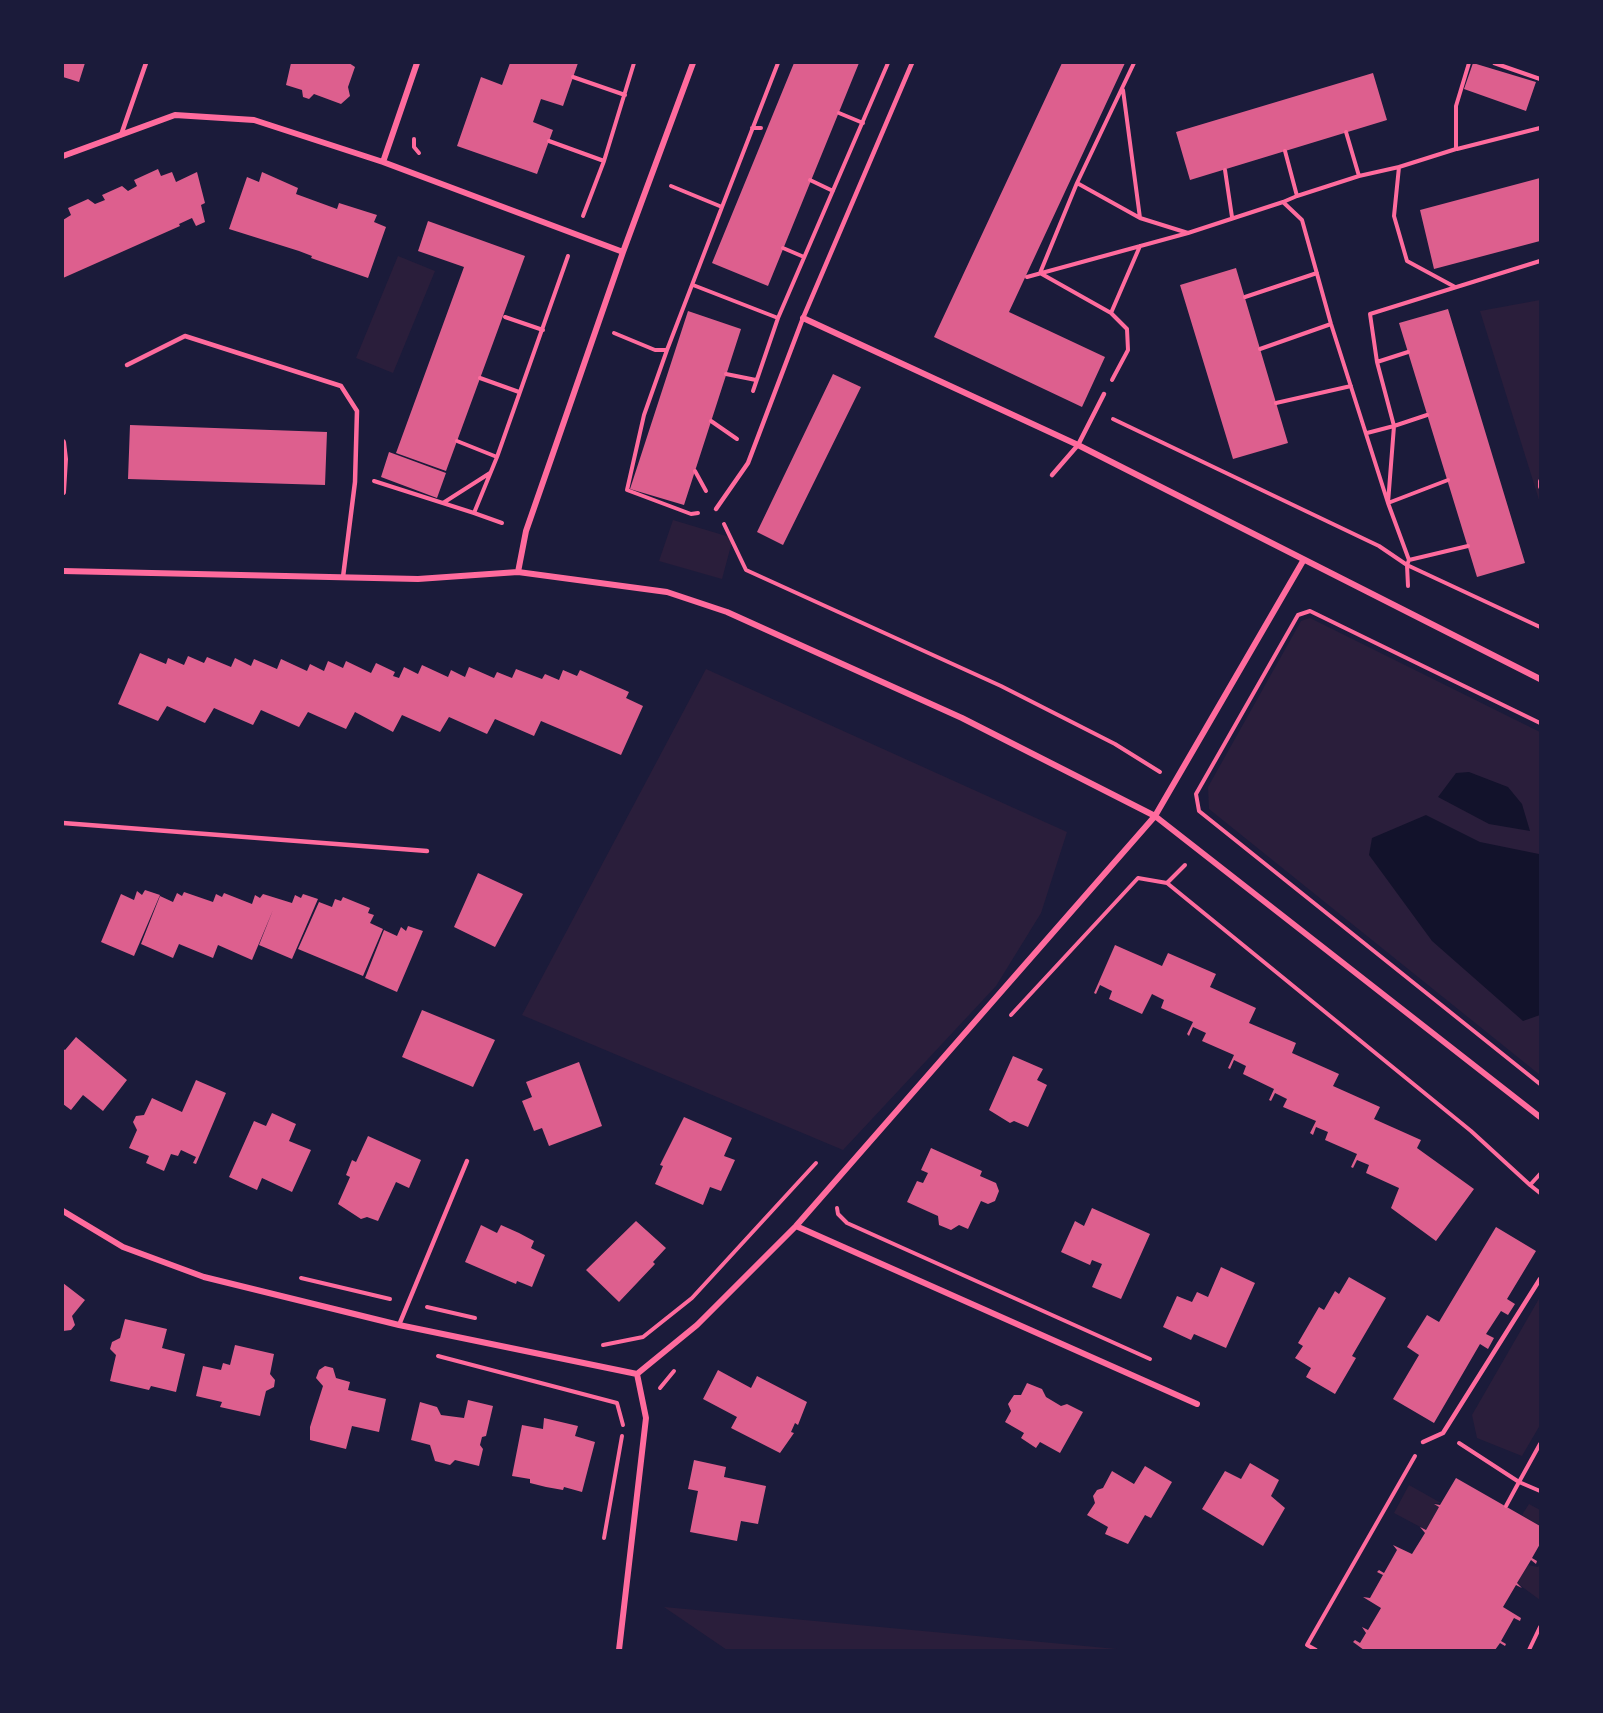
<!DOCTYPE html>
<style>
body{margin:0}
#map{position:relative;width:1603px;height:1713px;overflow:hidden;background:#1b1b3a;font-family:"Work Sans",sans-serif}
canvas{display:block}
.frame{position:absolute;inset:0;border:64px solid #1b1b3a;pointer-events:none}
</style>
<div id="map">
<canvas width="1603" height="1713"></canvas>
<div class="frame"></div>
</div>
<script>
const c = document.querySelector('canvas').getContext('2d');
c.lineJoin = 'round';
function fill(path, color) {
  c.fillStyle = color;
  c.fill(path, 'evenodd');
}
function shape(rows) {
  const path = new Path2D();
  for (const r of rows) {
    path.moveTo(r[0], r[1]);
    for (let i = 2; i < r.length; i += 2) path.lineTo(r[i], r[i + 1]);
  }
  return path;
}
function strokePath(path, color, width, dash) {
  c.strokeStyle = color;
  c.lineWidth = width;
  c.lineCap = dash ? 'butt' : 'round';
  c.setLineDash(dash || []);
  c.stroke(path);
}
fill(shape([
 [398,256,435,271,393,373,356,358],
 [1540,300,1540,503,1480,311],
 [673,520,733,538,722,579,659,561],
 [1310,618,1540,732,1540,1075,1209,809,1208,787,1301,621],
 [706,669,1067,832,1041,913,996,986,843,1150,522,1015],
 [1540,1297,1540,1425,1522,1456,1477,1438,1472,1415],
 [1409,1485,1441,1503,1434,1503,1439,1507,1426,1530,1394,1513],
 [1529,1504,1540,1510,1540,1526,1522,1515],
 [1540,1563,1540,1600,1517,1583,1528,1565,1538,1567],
 [664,1607,1117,1649,1118,1650,727,1650]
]), '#2a1e3b');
fill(shape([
 [1469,772,1508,787,1522,804,1530,831,1489,824,1438,797,1456,773],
 [1426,815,1480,842,1539,854,1540,1015,1523,1021,1432,941,1369,855,1372,838]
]), '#12122b');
fill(shape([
 [63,63,85,63,79,82,63,77],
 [291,63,349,63,355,67,348,87,350,96,341,104,314,94,309,99,303,97,302,90,286,85],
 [510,63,578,63,563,106,541,99,533,122,553,130,537,174,457,146,481,77,502,85],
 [794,63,859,63,768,286,712,263],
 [1062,63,1125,63,1009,312,1105,357,1082,407,934,337],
 [1473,63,1536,82,1526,111,1464,89],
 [1373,73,1387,120,1190,180,1176,132],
 [158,169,161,176,172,172,176,182,197,172,205,203,201,205,205,222,196,226,192,218,179,224,180,226,63,278,63,220,71,215,68,208,88,199,95,204,105,200,102,195,122,186,128,191,137,186,134,180],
 [262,172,298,188,296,194,337,209,339,203,377,215,374,222,386,227,368,278,311,258,312,256,299,251,229,229,247,177,259,182],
 [1540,178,1540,241,1434,269,1420,210],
 [428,221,525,256,446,471,396,453,464,267,418,251],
 [1236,268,1288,443,1233,459,1180,285],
 [1448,309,1525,563,1477,577,1399,323],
 [688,311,741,329,684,505,630,489],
 [833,374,861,387,783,545,757,532],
 [130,425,327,432,325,485,128,479],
 [389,452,446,473,437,498,381,477],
 [140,653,166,664,168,658,184,665,188,656,204,663,207,657,231,667,235,658,251,666,254,659,277,669,281,659,307,671,310,664,324,671,328,661,343,668,346,661,371,673,376,663,395,672,393,676,399,678,404,667,418,674,422,665,448,677,451,670,465,677,469,667,494,678,497,672,512,678,516,669,542,679,545,674,559,680,563,670,577,676,580,670,629,692,626,698,643,706,621,755,541,721,534,736,495,719,487,734,449,717,440,732,402,715,393,732,355,712,346,729,308,712,299,727,261,710,253,725,214,708,205,723,167,706,158,721,118,704],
 [478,873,523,894,495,947,454,927],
 [145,890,160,895,134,956,101,942,121,894,134,900,137,891,142,895],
 [184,892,213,902,216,894,222,897,224,893,252,904,255,895,260,898,263,894,292,903,295,895,301,898,303,894,318,899,292,959,259,945,273,910,252,960,218,945,213,958,179,944,173,958,141,944,160,896,173,902,177,893,182,896],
 [343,897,370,908,368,913,374,915,370,923,383,929,363,976,298,949,319,902,332,907,335,899,341,901],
 [408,926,423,931,397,992,365,978,384,930,397,936,401,927,406,931],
 [1115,945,1162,966,1168,953,1216,974,1210,987,1256,1008,1249,1023,1296,1043,1292,1053,1339,1074,1333,1086,1380,1107,1374,1119,1421,1140,1417,1148,1474,1189,1436,1241,1391,1208,1399,1188,1366,1173,1369,1165,1357,1160,1353,1168,1351,1167,1357,1154,1325,1140,1328,1132,1316,1127,1313,1135,1310,1133,1316,1121,1283,1107,1287,1099,1275,1093,1271,1101,1269,1100,1274,1089,1243,1074,1246,1066,1234,1060,1230,1069,1228,1068,1234,1055,1202,1041,1206,1033,1193,1027,1189,1036,1187,1034,1193,1022,1161,1008,1164,1000,1152,994,1142,1014,1109,999,1112,991,1100,985,1096,994,1094,993],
 [422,1010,495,1040,473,1087,402,1057],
 [76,1037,127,1080,103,1111,83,1095,71,1110,63,1104,63,1049,65,1050],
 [1013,1056,1043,1069,1037,1080,1047,1085,1028,1127,1014,1121,1010,1123,989,1110],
 [579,1062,602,1126,549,1146,542,1128,534,1131,522,1101,532,1097,526,1082],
 [196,1080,226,1093,196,1164,193,1163,196,1157,181,1150,178,1156,171,1154,164,1171,146,1163,149,1156,129,1148,137,1130,133,1122,136,1116,144,1115,152,1098,182,1112],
 [272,1113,296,1124,289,1141,311,1150,292,1192,262,1178,257,1190,229,1177,254,1121,266,1126],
 [684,1117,732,1138,724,1156,735,1160,721,1191,710,1187,703,1205,655,1184,663,1166,660,1165],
 [368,1136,421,1160,409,1188,396,1182,378,1221,367,1217,361,1219,338,1204,350,1177,346,1175,352,1160,356,1162],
 [931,1148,982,1171,980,1176,996,1183,999,1191,995,1201,988,1204,981,1201,968,1229,959,1225,951,1230,939,1225,938,1216,907,1202,917,1181,923,1183,928,1173,921,1170],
 [1092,1208,1150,1234,1121,1299,1092,1287,1102,1264,1092,1260,1090,1265,1061,1252,1075,1221,1084,1226],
 [636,1221,666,1248,653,1262,655,1264,619,1302,586,1270],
 [481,1225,497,1233,501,1225,519,1233,534,1241,531,1248,545,1255,532,1287,517,1281,516,1284,465,1262],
 [1496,1227,1536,1251,1507,1299,1515,1304,1508,1315,1501,1311,1486,1334,1494,1338,1488,1349,1480,1344,1434,1423,1393,1399,1419,1355,1407,1347,1427,1315,1439,1322],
 [1221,1267,1255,1283,1226,1348,1194,1334,1191,1340,1163,1327,1177,1296,1192,1302,1197,1292,1208,1297],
 [1349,1277,1386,1298,1352,1356,1356,1358,1335,1394,1306,1377,1311,1368,1295,1358,1303,1346,1298,1343,1319,1307,1324,1310,1335,1291,1339,1294],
 [63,1283,85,1300,72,1316,75,1325,71,1330,63,1331],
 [125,1319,167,1329,162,1348,185,1354,176,1392,151,1386,149,1390,110,1381,116,1355,110,1349,112,1342,120,1338],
 [235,1345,274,1354,270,1374,275,1380,274,1387,266,1391,260,1416,220,1407,222,1402,196,1396,203,1366,221,1370,223,1363,230,1365],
 [325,1366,333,1368,336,1378,350,1382,348,1390,386,1399,379,1432,352,1426,346,1449,310,1440,310,1427,323,1386,316,1378,319,1370],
 [718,1370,751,1388,757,1376,807,1402,798,1425,795,1423,791,1432,794,1433,780,1453,731,1428,737,1417,703,1399],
 [1027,1383,1042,1389,1046,1397,1061,1406,1067,1404,1083,1412,1060,1453,1040,1442,1036,1448,1021,1438,1024,1433,1005,1422,1011,1411,1008,1404,1014,1395,1021,1395],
 [468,1400,493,1406,486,1436,482,1437,480,1445,483,1449,479,1466,455,1460,450,1465,435,1461,430,1445,411,1440,420,1402,437,1407,441,1415,464,1418],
 [544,1418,578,1426,575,1436,595,1442,582,1492,564,1487,563,1490,546,1487,530,1483,530,1479,512,1476,522,1425,543,1429],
 [694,1460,726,1467,724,1477,766,1486,758,1524,741,1521,737,1541,690,1532,698,1491,688,1489],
 [1250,1463,1279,1480,1271,1496,1285,1508,1263,1546,1202,1509,1225,1471,1241,1479],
 [1145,1466,1172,1482,1151,1518,1145,1515,1128,1544,1105,1534,1108,1527,1087,1515,1095,1503,1093,1496,1097,1490,1103,1488,1112,1471,1134,1484],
 [1456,1478,1540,1526,1540,1544,1532,1558,1537,1561,1536,1564,1531,1560,1517,1583,1522,1588,1516,1585,1503,1607,1521,1618,1520,1621,1514,1618,1501,1641,1506,1644,1505,1646,1500,1643,1495,1650,1364,1650,1353,1642,1355,1640,1360,1643,1366,1633,1362,1627,1368,1630,1381,1608,1363,1597,1370,1598,1383,1575,1377,1572,1379,1570,1384,1573,1397,1550,1393,1545,1412,1554,1425,1533,1420,1527,1426,1530,1439,1507,1434,1504,1440,1505]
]), '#dd5f8e');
strokePath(shape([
 [1494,63,1540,79],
 [573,77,625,95],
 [839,113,863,123],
 [752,128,761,128],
 [1346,132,1359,176],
 [414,139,414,147,419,153],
 [549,141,604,161],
 [1457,149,1540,128],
 [1399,167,1456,149,1456,106,1469,63],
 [1225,170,1232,217],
 [810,180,833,191],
 [1077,183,1140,218,1123,90],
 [671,186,722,207,778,63],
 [1297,196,1359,176,1399,167,1394,216,1407,261,1455,287],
 [1283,202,1297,196,1285,151],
 [583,216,604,161,634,63],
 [783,248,804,257],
 [1027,277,1188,233,1140,218],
 [693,285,778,318,753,391],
 [1245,297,1317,273],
 [1111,313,1140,246],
 [505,317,543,330],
 [778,318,888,63],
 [614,333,655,350,667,350,722,207],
 [1260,349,1331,324],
 [667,350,644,415,627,490,691,514,698,513],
 [1408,352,1377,362,1394,426,1427,415],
 [1377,362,1370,314,1540,261],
 [726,374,756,380],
 [480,378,519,392],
 [1112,380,1128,350,1127,329,1111,313,1040,273,1077,183,1134,63],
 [1276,403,1351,386],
 [1113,419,1379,546,1407,565,1409,560,1388,503,1331,324,1302,220,1283,202,1188,233],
 [711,421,737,439],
 [1367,433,1394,426,1388,503,1448,480],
 [457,441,497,457],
 [695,471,706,491],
 [374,481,474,513],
 [1540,481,1540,487],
 [443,503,490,473],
 [502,523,474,513,497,457,568,256],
 [724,524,746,570,1001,686,1115,744,1160,772],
 [1409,560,1468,546],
 [1408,586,1407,565,1540,627],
 [1540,723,1310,611,1298,615,1196,794,1199,811,1540,1084],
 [1167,883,1471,1131,1530,1185,1540,1174],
 [1011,1015,1138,878,1167,883,1185,865],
 [1530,1185,1540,1193],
 [837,1208,838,1214,847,1223,1150,1359],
 [301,1278,390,1299],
 [427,1307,475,1318],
 [603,1345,643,1337,692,1298,816,1163],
 [438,1356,617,1403,623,1425],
 [660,1388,674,1371],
 [1459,1443,1519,1482,1540,1444],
 [1506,1506,1519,1482,1540,1491],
 [604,1538,622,1436],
 [1316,1650,1307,1645,1415,1456],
 [1529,1650,1540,1627]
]), '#ff6b9d', 4);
strokePath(shape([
 [121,135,146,63],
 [127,365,185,336,341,386,357,411,355,482,343,577],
 [1052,475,1078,445,1104,394],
 [716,509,748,463,803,318,912,63],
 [63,823,427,851],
 [399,1325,467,1161],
 [1423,1442,1443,1433,1540,1279]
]), '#ff6b9d', 4.5);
strokePath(shape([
 [63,156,175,115,254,120,383,162,623,252],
 [383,162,417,63],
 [803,318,1078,445,1540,679],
 [63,442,65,459,63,492],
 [63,571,418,579,518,572,667,592,727,612,962,718,1155,816,1540,1117],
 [518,572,526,531,623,252,693,63],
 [63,1211,123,1247,204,1277,399,1325,637,1374],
 [796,1226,1197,1404],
 [619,1650,646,1418,637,1374,697,1325,796,1226,1155,816,1303,561]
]), '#ff6b9d', 6);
</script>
